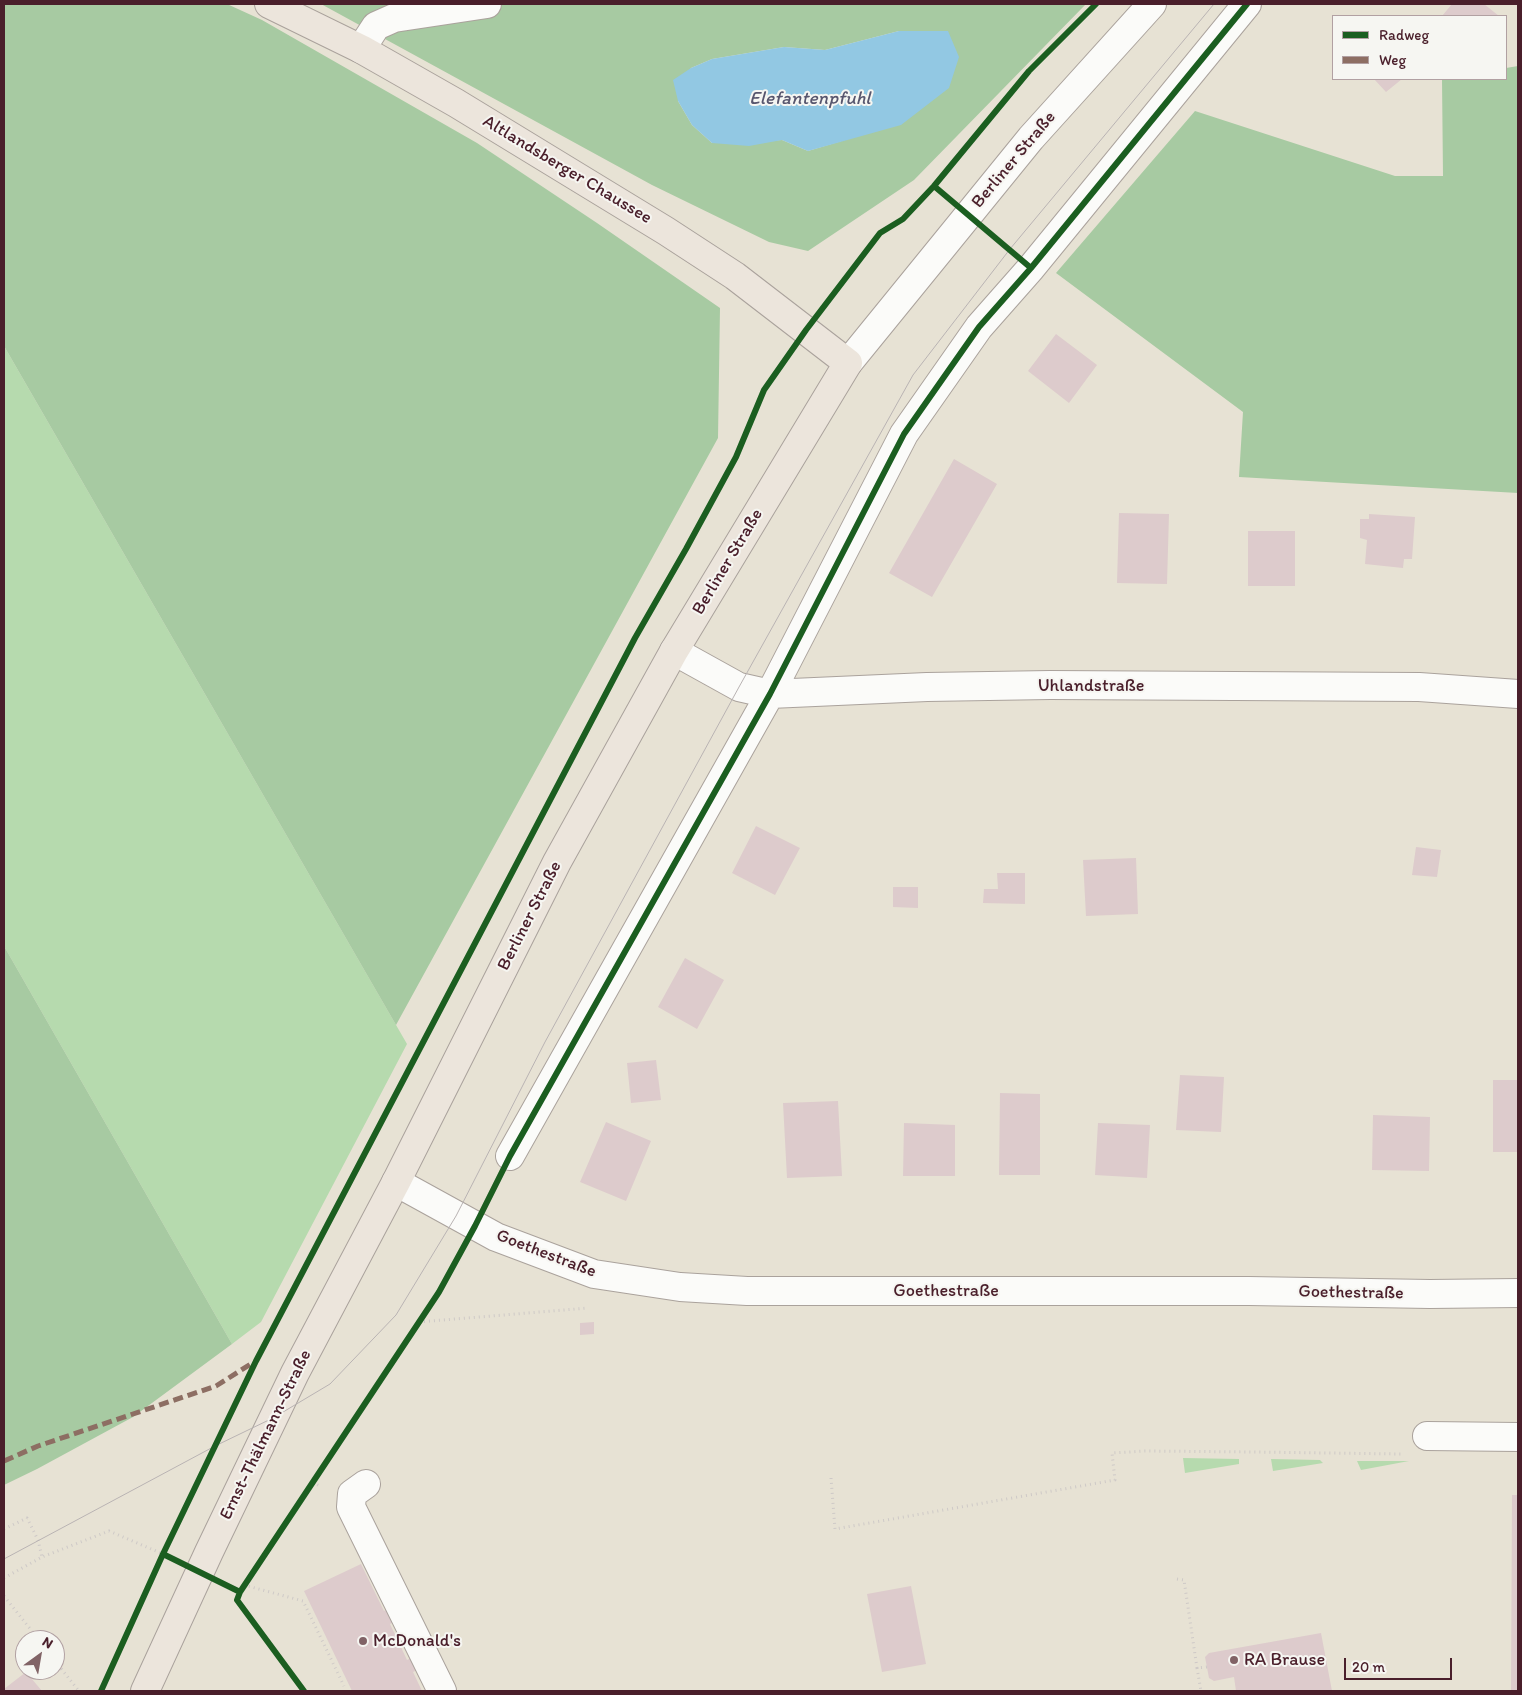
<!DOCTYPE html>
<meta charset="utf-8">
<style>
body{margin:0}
#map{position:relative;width:1522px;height:1695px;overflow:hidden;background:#e7e2d4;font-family:Itim,sans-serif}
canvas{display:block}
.frame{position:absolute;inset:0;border:5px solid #4a1f2b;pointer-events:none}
.legend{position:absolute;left:1332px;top:15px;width:175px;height:65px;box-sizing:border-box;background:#f6f6f2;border:1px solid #b1a0a2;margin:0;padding:6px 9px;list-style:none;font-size:15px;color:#4a1f2b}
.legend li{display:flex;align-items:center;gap:10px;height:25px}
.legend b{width:25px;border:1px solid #b1a0a2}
.north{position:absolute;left:15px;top:1630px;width:50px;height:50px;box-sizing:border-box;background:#f6f6f2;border:1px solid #b1a0a2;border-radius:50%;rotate:32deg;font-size:14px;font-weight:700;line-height:20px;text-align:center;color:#4a1f2b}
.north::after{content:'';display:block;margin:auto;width:18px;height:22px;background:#816366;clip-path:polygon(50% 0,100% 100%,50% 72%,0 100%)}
.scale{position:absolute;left:1344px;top:1658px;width:108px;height:22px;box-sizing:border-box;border:2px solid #4a1f2b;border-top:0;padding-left:6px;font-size:15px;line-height:18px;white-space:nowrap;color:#4a1f2b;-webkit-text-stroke:4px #f6f6f2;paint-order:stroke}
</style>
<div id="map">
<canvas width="1522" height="1695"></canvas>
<div class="frame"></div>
<ul class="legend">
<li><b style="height:6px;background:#1b5e20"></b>Radweg</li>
<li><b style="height:6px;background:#8d6e63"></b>Weg</li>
</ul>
<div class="north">N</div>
<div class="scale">20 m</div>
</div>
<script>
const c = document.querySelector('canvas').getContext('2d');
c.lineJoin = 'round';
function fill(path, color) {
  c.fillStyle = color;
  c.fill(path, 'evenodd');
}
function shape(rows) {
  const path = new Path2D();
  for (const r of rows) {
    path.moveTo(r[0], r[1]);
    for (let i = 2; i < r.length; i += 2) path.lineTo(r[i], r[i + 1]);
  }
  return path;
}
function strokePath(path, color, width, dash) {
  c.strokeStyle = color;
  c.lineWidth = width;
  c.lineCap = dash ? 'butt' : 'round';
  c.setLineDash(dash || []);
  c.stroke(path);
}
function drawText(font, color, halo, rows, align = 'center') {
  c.font = font + ' Itim,sans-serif';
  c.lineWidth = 4;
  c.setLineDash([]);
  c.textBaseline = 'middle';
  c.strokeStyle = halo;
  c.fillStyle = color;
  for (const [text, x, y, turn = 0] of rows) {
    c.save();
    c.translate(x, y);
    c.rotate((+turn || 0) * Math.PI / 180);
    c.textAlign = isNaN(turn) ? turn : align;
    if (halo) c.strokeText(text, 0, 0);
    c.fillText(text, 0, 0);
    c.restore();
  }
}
fill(shape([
 [4,346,407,1044,261,1322,232,1344,4,946],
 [1183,1458,1239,1459,1239,1464,1185,1473],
 [1271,1459,1320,1460,1323,1463,1273,1471],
 [1357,1461,1409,1461,1361,1470]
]), '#b6daae');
fill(shape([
 [4,4,227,4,262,20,477,143,597,223,720,308,718,438,396,1025,4,346],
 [321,4,1086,4,914,180,808,251,769,242,652,185],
 [899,31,848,139,808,151,782,140,712,143,692,125,678,101,691,68,712,59,784,47,825,50],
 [1518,66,1518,493,1239,477,1243,412,1056,273,1195,111,1395,176,1443,176,1442,79,1506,79,1506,68],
 [4,946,232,1344,133,1417,37,1469,4,1485]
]), '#a7caa2');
fill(shape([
 [899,31,948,31,959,57,949,88,901,125,808,151,782,140,749,146,712,143,692,125,678,101,673,80,691,68,712,59,784,47,825,50]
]), '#92c8e3');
fill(shape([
 [1452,4,1484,4,1499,16,1442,16],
 [1374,79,1402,79,1386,92],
 [1056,334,1097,365,1069,403,1028,371],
 [954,459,997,484,932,597,889,573],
 [1119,513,1169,514,1167,584,1117,583],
 [1369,514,1415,517,1412,559,1404,559,1403,568,1365,564,1367,540,1360,538,1360,519,1369,519],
 [1248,531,1295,531,1295,586,1248,586],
 [756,826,800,848,775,895,732,873],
 [1416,847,1441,850,1437,877,1412,875],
 [1136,858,1138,914,1086,916,1083,860],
 [997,873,1025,873,1025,904,983,903,984,889,998,889],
 [893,887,918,887,918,908,893,907],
 [685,958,724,980,697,1029,658,1007],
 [656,1060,661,1100,631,1103,627,1063],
 [1180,1075,1224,1077,1221,1132,1176,1130],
 [1493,1080,1518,1080,1518,1152,1493,1152],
 [1000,1093,1040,1094,1040,1175,999,1175],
 [838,1101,842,1176,787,1178,783,1103],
 [1373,1115,1430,1117,1429,1171,1372,1170],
 [606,1122,651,1141,626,1201,580,1182],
 [904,1123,955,1125,955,1176,903,1176],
 [1098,1123,1150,1125,1147,1178,1095,1175],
 [594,1322,594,1334,580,1335,580,1323],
 [1512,1495,1518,1495,1518,1691,1511,1691],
 [361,1564,384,1611,388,1609,394,1622,390,1624,407,1660,411,1658,417,1670,413,1672,422,1691,352,1691,304,1591],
 [911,1586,926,1664,882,1672,867,1594],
 [1321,1633,1332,1691,1236,1691,1234,1677,1214,1681,1209,1678,1205,1657,1209,1653],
 [26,1672,42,1691,4,1691,4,1689]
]), '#ddcbcc');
const minor = shape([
 [361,49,376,26,394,18,487,4],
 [848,363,1031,138,1152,4],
 [674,651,739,687,770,694,927,687,1050,685,1419,687,1518,694],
 [510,1156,770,694,904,434,979,327,1031,268,1247,4],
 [396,1182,496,1237,594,1274,680,1287,747,1291,1249,1291,1430,1294,1518,1293],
 [1427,1436,1518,1437],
 [366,1484,352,1494,351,1507,442,1691]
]);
const major = shape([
 [145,1691,209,1552,295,1373,396,1182,557,862,674,651,848,363,735,276,666,231,456,103,361,49,269,4]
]);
strokePath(minor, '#aaa29c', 30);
strokePath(major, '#aaa29c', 30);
strokePath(shape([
 [419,1322,588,1308],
 [831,1478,835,1529,1115,1480,1112,1453,1145,1451,1254,1452,1401,1454],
 [313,1482,321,1487],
 [4,1529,27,1518,38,1540,42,1557],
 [4,1578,42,1557,109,1531,163,1554],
 [1177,1579,1184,1580,1197,1668,1207,1667],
 [244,1585,303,1601,344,1686],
 [4,1596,39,1640],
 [55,1661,79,1691],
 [1197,1668,1201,1691]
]), '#cec9c7', 3, [1, 4]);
strokePath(minor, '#fbfbf9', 28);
strokePath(major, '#ece5dc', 28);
strokePath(shape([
 [4,1559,215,1446,273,1418,330,1384,396,1315,456,1216,545,1042,739,687,913,375,1010,249,1214,4]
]), '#b9b3b3', 1);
strokePath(shape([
 [4,1461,38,1446,216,1386,254,1362]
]), '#8d6e63', 5, [10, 5]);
strokePath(shape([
 [934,186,1031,268],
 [163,1554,240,1592],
 [101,1691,163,1554,256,1361,635,638,686,549,736,457,764,390,806,330,880,233,903,219,934,186,1029,71,1096,4],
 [304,1691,237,1600,240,1592,439,1292,475,1226,510,1156,770,694,904,434,979,327,1031,268,1247,4]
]), '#1b5e20', 6);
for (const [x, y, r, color] of [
 [363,1641,5,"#816366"],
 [1234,1660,5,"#816366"]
]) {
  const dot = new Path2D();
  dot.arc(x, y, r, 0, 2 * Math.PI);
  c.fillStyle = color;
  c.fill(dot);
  strokePath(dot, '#f6f6f2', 2);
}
drawText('18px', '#4a1f2b', '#f6f6f2', [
 ["Berliner Straße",1014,160,-50],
 ["Altlandsberger Chaussee",567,170,31],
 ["Berliner Straße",728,562,-59],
 ["Uhlandstraße",1091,686],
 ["Berliner Straße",530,916,-63],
 ["Goethestraße",546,1254,21],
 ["Goethestraße",946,1291],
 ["Goethestraße",1351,1293,1],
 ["Ernst-Thälmann-Straße",266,1435,-64]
]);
drawText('18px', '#4a1f2b', '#f6f6f2', [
 ["McDonald's",373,1641],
 ["RA Brause",1244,1660]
], 'left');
drawText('italic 19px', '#57566e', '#f6f6f2', [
 ["Elefantenpfuhl",810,99]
]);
</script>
